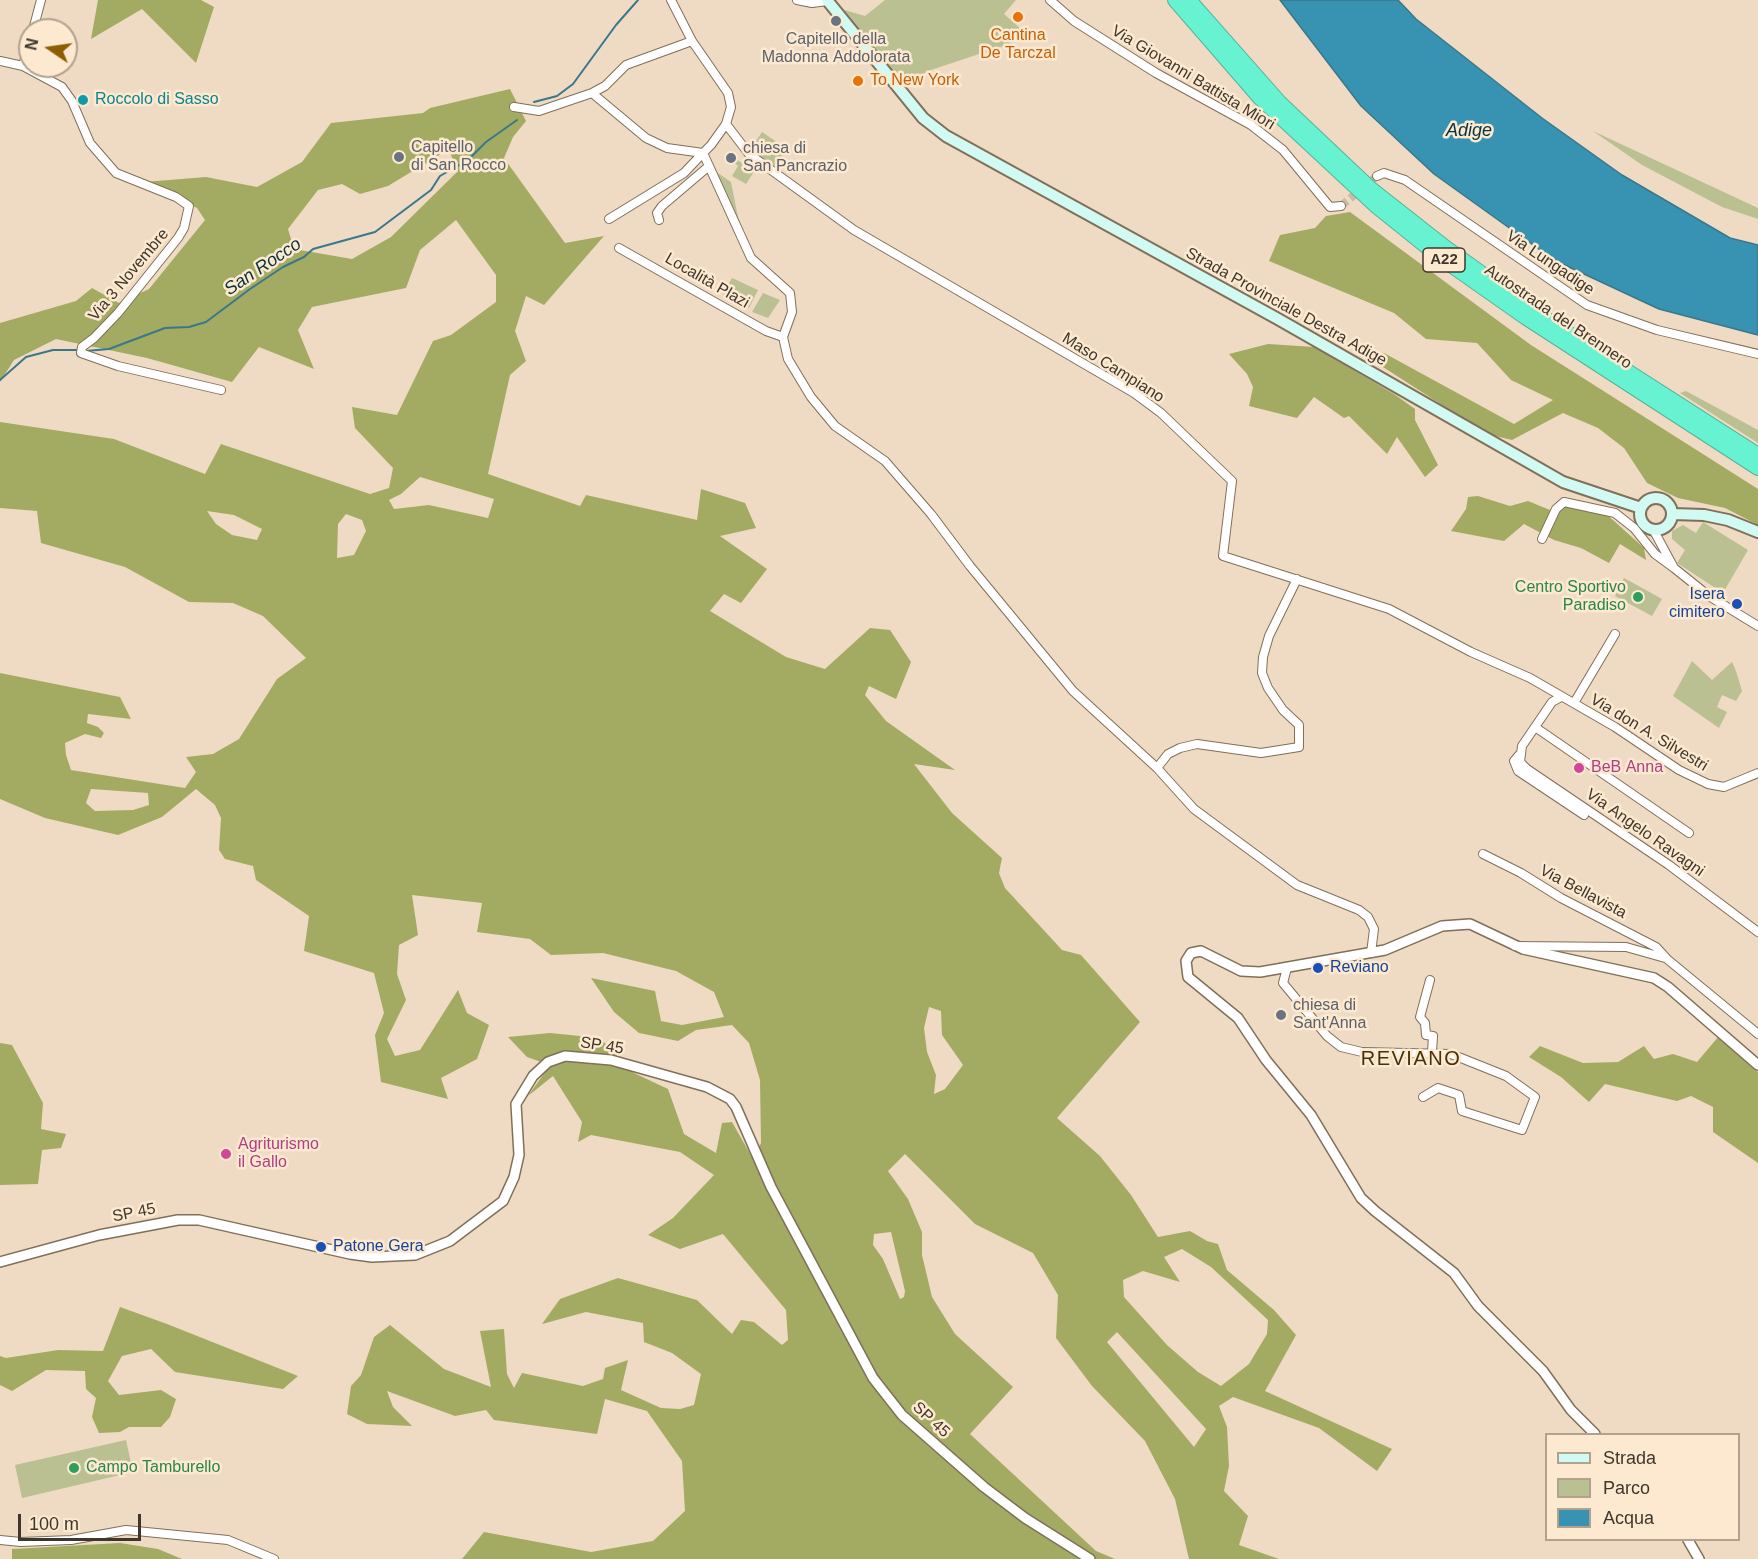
<!DOCTYPE html>
<meta charset="utf-8">
<style>
body{margin:0}
#map{position:relative;width:1758px;height:1559px;overflow:hidden;background:#efdbc3;font-family:Helvetica,sans-serif}
canvas{display:block}
.legend{position:absolute;left:1545px;top:1433px;width:195px;height:108px;box-sizing:border-box;background:#fce9cf;border:2px solid #b0a28e;margin:0;padding:8px 10px;list-style:none;font-size:18px;color:#3f372d}
.legend li{display:flex;align-items:center;gap:12px;height:30px}
.legend b{width:30px;border:2px solid #b0a28e}
.north{position:absolute;left:18px;top:18px;width:60px;height:60px;box-sizing:border-box;background:#fce9cf;border:2px solid #b0a28e;border-radius:50%;rotate:283deg;font-size:16px;font-weight:700;line-height:24px;text-align:center;color:#3f372d}
.north::after{content:'';display:block;margin:auto;width:21px;height:27px;background:#8c5d05;clip-path:polygon(50% 0,100% 100%,50% 72%,0 100%)}
.scale{position:absolute;left:18px;top:1514px;width:123px;height:27px;box-sizing:border-box;border:3px solid #3f372d;border-top:0;padding-left:8px;font-size:18px;line-height:21px;white-space:nowrap;color:#3f372d;-webkit-text-stroke:4px #fce9cf;paint-order:stroke}
</style>
<div id="map">
<canvas width="1758" height="1559"></canvas>
<ul class="legend">
<li><b style="height:8px;background:#d1fbf2"></b>Strada</li>
<li><b style="height:16px;background:#bac091"></b>Parco</li>
<li><b style="height:16px;background:#3893b2"></b>Acqua</li>
</ul>
<div class="north">N</div>
<div class="scale">100 m</div>
</div>
<script>
const c = document.querySelector('canvas').getContext('2d');
c.lineJoin = 'round';
function fill(path, color) {
  c.fillStyle = color;
  c.fill(path, 'evenodd');
}
function shape(rows) {
  const path = new Path2D();
  for (const r of rows) {
    if (r.length === 3) {
      path.moveTo(r[0] + r[2], r[1]);
      path.arc(r[0], r[1], r[2], 0, 2 * Math.PI);
      continue;
    }
    path.moveTo(r[0], r[1]);
    for (let i = 2; i < r.length; i += 2) path.lineTo(r[i], r[i + 1]);
  }
  return path;
}
function strokePath(path, color, width, dash) {
  c.strokeStyle = color;
  c.lineWidth = width;
  c.lineCap = dash ? 'butt' : 'round';
  c.setLineDash(dash || []);
  c.stroke(path);
}
function drawText(font, color, halo, rows, align = 'center') {
  c.font = font + ' Helvetica,sans-serif';
  c.lineWidth = 5;
  c.setLineDash([]);
  c.textBaseline = 'middle';
  c.strokeStyle = halo;
  c.fillStyle = color;
  for (const [text, x, y, turn = 0] of rows) {
    c.save();
    c.translate(x, y);
    c.rotate((+turn || 0) * Math.PI / 180);
    c.textAlign = isNaN(turn) ? turn : align;
    if (halo) c.strokeText(text, 0, 0);
    c.fillText(text, 0, 0);
    c.restore();
  }
}
fill(shape([
 [885,0,1016,0,1004,14,1030,37,928,71,905,87,843,17,841,9,865,16],
 [1593,131,1758,208,1758,219,1722,207,1642,165],
 [762,132,787,149,774,167,750,150],
 [737,160,755,170,746,184,732,176,738,166,735,163],
 [715,171,731,182,740,227],
 [732,278,758,290,749,308,723,294],
 [763,293,780,300,768,318,752,312],
 [1686,391,1758,430,1758,443,1680,393],
 [1703,522,1748,550,1723,593,1677,563,1685,550,1672,539,1672,531,1683,525,1696,533],
 [1624,578,1662,599,1652,616,1615,596],
 [1692,661,1712,680,1732,662,1736,671,1742,691,1736,701,1722,695,1717,707,1727,712,1719,728,1673,696],
 [126,1440,133,1472,22,1498,15,1465]
]), '#bac091');
fill(shape([
 [98,0,201,0,214,7,196,63,142,9,91,39],
 [510,89,526,121,513,137,504,158,565,243,604,236,544,305,526,296,515,331,526,361,510,375,488,474,580,506,586,495,697,520,701,489,745,503,756,528,720,536,767,569,741,603,724,594,710,611,786,657,825,669,870,628,890,630,911,662,896,699,869,686,865,695,886,721,955,770,914,764,952,813,1002,858,999,873,1005,888,1062,950,1081,955,1140,1022,1057,1118,1100,1156,1131,1195,1158,1237,1190,1231,1207,1241,1218,1244,1227,1270,1274,1310,1296,1335,1265,1391,1392,1449,1377,1471,1319,1428,1233,1397,1219,1406,1227,1427,1229,1466,1224,1491,1248,1516,1239,1545,1279,1559,1189,1559,1175,1499,1145,1441,1092,1386,1056,1338,1058,1295,1033,1253,975,1224,905,1154,888,1171,908,1199,922,1232,922,1255,932,1297,955,1334,1013,1387,970,1434,1096,1551,1115,1559,462,1559,484,1532,591,1552,653,1541,685,1511,682,1461,647,1411,605,1399,597,1434,494,1420,486,1410,455,1416,387,1391,393,1407,412,1426,367,1424,347,1414,351,1386,361,1375,374,1337,390,1325,444,1369,491,1387,480,1331,504,1329,507,1374,514,1388,522,1373,583,1386,603,1379,605,1368,628,1360,621,1390,661,1408,680,1409,694,1405,701,1374,672,1353,644,1342,643,1323,586,1312,542,1324,560,1299,618,1278,697,1300,732,1334,741,1320,754,1322,782,1345,788,1340,786,1310,723,1234,680,1249,648,1235,673,1218,714,1175,680,1152,591,1135,578,1142,582,1122,553,1076,528,1096,550,1065,527,1057,508,1037,550,1033,600,1038,634,1073,668,1089,684,1134,716,1153,722,1123,732,1122,753,1159,761,1143,760,1080,749,1043,732,1025,696,1030,678,1041,639,1033,614,1012,591,978,655,991,661,1021,682,1025,724,1017,714,992,676,971,603,953,551,955,530,939,477,932,482,903,412,895,418,935,399,945,397,974,406,1000,387,1039,395,1056,420,1050,458,990,467,1013,489,1025,477,1059,441,1078,448,1099,381,1082,375,1035,384,1013,374,973,304,951,309,916,256,880,253,866,225,859,219,850,221,818,215,805,196,789,162,817,118,835,45,818,0,799,0,673,120,697,131,719,88,714,87,723,98,727,104,733,101,738,85,734,65,743,66,755,71,770,185,788,196,772,186,757,213,754,239,739,277,679,306,658,263,616,233,603,189,602,125,567,41,543,37,511,0,508,0,422,114,439,205,474,221,444,370,494,389,488,393,468,355,428,352,407,397,415,433,341,451,335,496,302,496,275,456,220,420,250,406,288,312,307,298,330,314,369,259,347,232,382,147,358,56,339,14,360,0,382,0,323,76,301,92,288,119,303,149,289,205,220,197,208,144,182,206,177,257,187,302,162,331,123,423,113,430,108],
 [449,149,457,172,391,237,352,259,294,249,288,229,318,190,342,184,360,194,388,186],
 [420,477,494,499,488,518,429,505,394,509,389,500,401,494],
 [207,511,234,515,262,529,257,540,232,535,216,524],
 [346,514,362,520,366,531,354,555,337,558,338,524],
 [91,789,148,793,149,805,133,810,95,811,86,803],
 [929,1007,941,1011,942,1035,963,1065,945,1089,934,1094,936,1075,927,1052,924,1028],
 [891,1232,905,1291,904,1297,900,1299,883,1259,873,1245,874,1234],
 [1182,1249,1211,1267,1268,1320,1267,1334,1249,1364,1221,1386,1198,1372,1167,1345,1124,1297,1123,1280,1143,1271,1180,1282,1164,1257],
 [1117,1332,1206,1429,1194,1447,1107,1342],
 [1350,212,1531,345,1758,489,1758,525,1725,508,1678,498,1647,483,1624,448,1598,428,1563,413,1512,440,1487,434,1383,367,1371,356,1384,353,1514,424,1553,400,1511,380,1477,343,1426,339,1394,313,1269,261,1280,235,1315,228,1326,216],
 [1268,344,1314,347,1394,394,1415,409,1415,420,1438,465,1425,477,1397,437,1387,454,1349,416,1344,418,1314,397,1297,418,1249,406,1253,387,1247,374,1229,354],
 [1478,496,1510,506,1528,501,1550,510,1565,499,1603,511,1644,548,1646,560,1620,544,1609,563,1581,548,1554,540,1524,524,1504,541,1451,531,1466,509,1468,497],
 [1719,1036,1758,1072,1758,1163,1713,1132,1713,1107,1691,1096,1677,1101,1605,1084,1589,1102,1561,1077,1529,1057,1540,1046,1583,1063,1618,1062,1644,1046,1654,1059,1673,1054,1697,1062],
 [0,1043,12,1045,43,1103,41,1129,66,1134,61,1148,42,1150,38,1184,0,1185],
 [120,1307,167,1324,298,1376,283,1389,175,1372,151,1349,122,1356,108,1381,119,1395,161,1390,176,1399,170,1417,161,1427,129,1427,120,1432,99,1433,92,1417,96,1398,86,1389,85,1371,46,1370,12,1391,0,1385,0,1356,6,1358,58,1350,103,1351],
 [120,1543,158,1549,182,1559,12,1559,12,1549]
]), '#a3ab63');
const water = shape([
 [1280,0,1398,0,1416,19,1542,118,1622,175,1730,238,1758,245,1758,335,1659,309,1554,260,1434,174,1361,106,1280,0]
]);
fill(water, '#3893b2');
strokePath(water, '#3a778a', 1.5);
strokePath(shape([
 [534,102,557,96,573,84,616,25,638,0],
 [86,351,109,349,165,328,189,327,206,322,250,289,283,267,304,257,313,249,375,232,431,190,440,176,468,160,486,142,517,120],
 [0,380,26,357,53,350,80,350]
]), '#3a778a', 2);
strokePath(shape([
 [1341,206,1377,176]
]), '#ccbaa5', 8, [8, 4]);
const minor = shape([
 [671,0,692,41,728,93,731,107,726,124,711,145,703,153,667,148,646,138,592,93,605,86,626,65,692,41],
 [797,0,812,3,827,1],
 [1050,0,1074,21,1156,73,1251,125,1283,150,1330,207,1341,206],
 [33,30,41,0],
 [0,61,23,66,62,87,72,101,90,143,116,173,176,197,189,206,184,228,178,238,118,313,94,338,82,347,81,353,118,366,221,390],
 [23,66,30,41],
 [514,107,539,111,592,93],
 [726,124,749,154,854,230,1134,393,1161,413,1232,481,1223,556,1389,609,1471,652,1530,678,1615,727,1679,770,1708,784,1724,787,1758,773],
 [709,166,751,258,790,293,792,312,783,337,788,359,811,397,835,426,885,461,931,514,970,566,1073,691,1157,768,1194,809,1297,885,1359,910,1368,917,1374,929,1371,953],
 [1377,176,1384,173,1405,180,1587,305,1657,330,1758,354],
 [609,219,684,173,703,153],
 [659,220,657,213,662,206,709,166,703,153],
 [619,248,766,331,783,337],
 [1654,531,1674,568,1709,596,1758,626],
 [1542,539,1556,509,1564,502,1615,513,1634,528,1655,554,1674,568],
 [1561,697,1552,702,1522,746,1520,762,1527,769,1669,865,1758,932],
 [1574,703,1615,634],
 [1535,727,1689,833],
 [1519,755,1514,761,1518,771,1584,815],
 [1157,768,1168,754,1180,748,1197,744,1261,753,1299,747,1299,725,1283,710,1268,688,1262,673,1263,657,1269,636,1297,579],
 [1483,854,1521,873,1561,898,1656,947,1667,959,1758,1034],
 [1515,946,1626,947,1665,958],
 [1287,968,1283,983,1327,1036,1341,1047,1362,1052,1451,1054,1506,1076,1535,1097,1522,1130,1462,1111,1459,1095,1438,1088,1423,1097],
 [1430,980,1420,1017,1425,1023,1426,1035,1433,1036,1432,1052],
 [0,1540,21,1542,71,1540,126,1530,228,1540,274,1559]
]);
const tertiary = shape([
 [0,1262,99,1235,178,1220,199,1220,350,1254,372,1257,415,1255,450,1241,503,1201,514,1177,519,1155,516,1104,533,1076,548,1062,565,1056,611,1060,707,1087,730,1099,736,1107,771,1187,873,1378,902,1415,984,1487,1025,1518,1090,1559],
 [1595,1434,1571,1410,1543,1371,1478,1306,1454,1273,1375,1211,1361,1198,1311,1115,1266,1060,1238,1018,1188,977,1186,961,1191,953,1201,951,1241,971,1260,972,1385,950,1442,926,1470,924,1523,949,1654,978,1668,987,1758,1065],
 [1688,1540,1699,1559]
]);
const secondary = shape([
 [827,0,923,118,946,136,1278,319,1563,482,1641,508],
 [1656,514,16],
 [1673,514,1704,515,1728,520,1758,532]
]);
const motorway = shape([
 [1175,0,1260,98,1375,205,1441,258,1525,317,1758,468],
 [1189,0,1279,102,1371,189,1446,248,1538,314,1758,455]
]);
strokePath(minor, '#806f59', 10);
strokePath(tertiary, '#806f59', 12);
strokePath(secondary, '#806f59', 14);
strokePath(motorway, '#59b198', 16);
strokePath(minor, '#fff', 8);
strokePath(tertiary, '#fff', 9);
strokePath(secondary, '#d1fbf2', 10);
strokePath(motorway, '#67f3d2', 14);
for (const [x, y, r, color] of [
 [1018,17,6,"#e8710a"],
 [836,21,6,"#6b7280"],
 [858,81,6,"#e8710a"],
 [83,100,6,"#0f9aa8"],
 [399,157,6,"#6b7280"],
 [731,158,6,"#6b7280"],
 [1638,597,6,"#2e9e5b"],
 [1737,604,6,"#1a4fb4"],
 [1579,768,6,"#d1479c"],
 [1318,968,6,"#1a4fb4"],
 [1281,1015,6,"#6b7280"],
 [226,1154,6,"#d1479c"],
 [321,1247,6,"#1a4fb4"],
 [74,1468,6,"#2e9e5b"]
]) {
  const dot = new Path2D();
  dot.arc(x, y, r, 0, 2 * Math.PI);
  c.fillStyle = color;
  c.fill(dot);
  strokePath(dot, '#fce9cf', 2);
}
for (const [x, y, w] of [
 [1444,260,42]
]) {
  const box = new Path2D();
  box.roundRect(x - w / 2, y - 12, w, 24, 4.5);
  c.fillStyle = '#fce9cf';
  c.fill(box);
  strokePath(box, '#3f372d', 1.5);
}
drawText('bold 15px', '#3f372d', null, [
 ["A22",1444,260]
]);
drawText('16px', '#c56008', '#fce9cf', [
 ["Cantina",1018,36],
 ["De Tarczal",1018,54],
 ["To New York",870,81,"left"]
]);
drawText('16px', '#5b616d', '#fce9cf', [
 ["Capitello della",836,40,"center"],
 ["Madonna Addolorata",836,58,"center"],
 ["Capitello",411,148],
 ["di San Rocco",411,166],
 ["chiesa di",743,149],
 ["San Pancrazio",743,167],
 ["chiesa di",1293,1006],
 ["Sant'Anna",1293,1024]
], 'left');
drawText('16px', '#3f372d', '#fce9cf', [
 ["Via Giovanni Battista Miori",1193,78,31],
 ["Via Lungadige",1550,263,34],
 ["Via 3 Novembre",129,275,-50],
 ["Località Plazi",707,281,30],
 ["Strada Provinciale Destra Adige",1286,307,29],
 ["Autostrada del Brennero",1558,317,34],
 ["Maso Campiano",1113,368,32],
 ["Via don A. Silvestri",1649,733,31],
 ["Via Angelo Ravagni",1645,833,35],
 ["Via Bellavista",1583,892,28],
 ["SP 45",602,1046,9],
 ["SP 45",134,1213,-11],
 ["SP 45",931,1420,43]
]);
drawText('16px', '#0d838f', '#fce9cf', [
 ["Roccolo di Sasso",95,100]
], 'left');
drawText('16px', '#27864d', '#fce9cf', [
 ["Centro Sportivo",1626,588],
 ["Paradiso",1626,606],
 ["Campo Tamburello",86,1468,"left"]
], 'right');
drawText('16px', '#164399', '#fce9cf', [
 ["Isera",1725,595,"right"],
 ["cimitero",1725,613,"right"],
 ["Reviano",1330,968],
 ["Patone Gera",333,1247]
], 'left');
drawText('16px', '#b23c85', '#fce9cf', [
 ["BeB Anna",1591,768],
 ["Agriturismo",238,1145],
 ["il Gallo",238,1163]
], 'left');
drawText('italic 18px', '#07323f', '#fce9cf', [
 ["Adige",1469,131],
 ["San Rocco",263,267,-34]
]);
c.letterSpacing = '1.5px';
drawText('20px', '#47300b', '#fce9cf', [
 ["REVIANO",1411,1059]
]);
c.letterSpacing = '0px';
</script>
